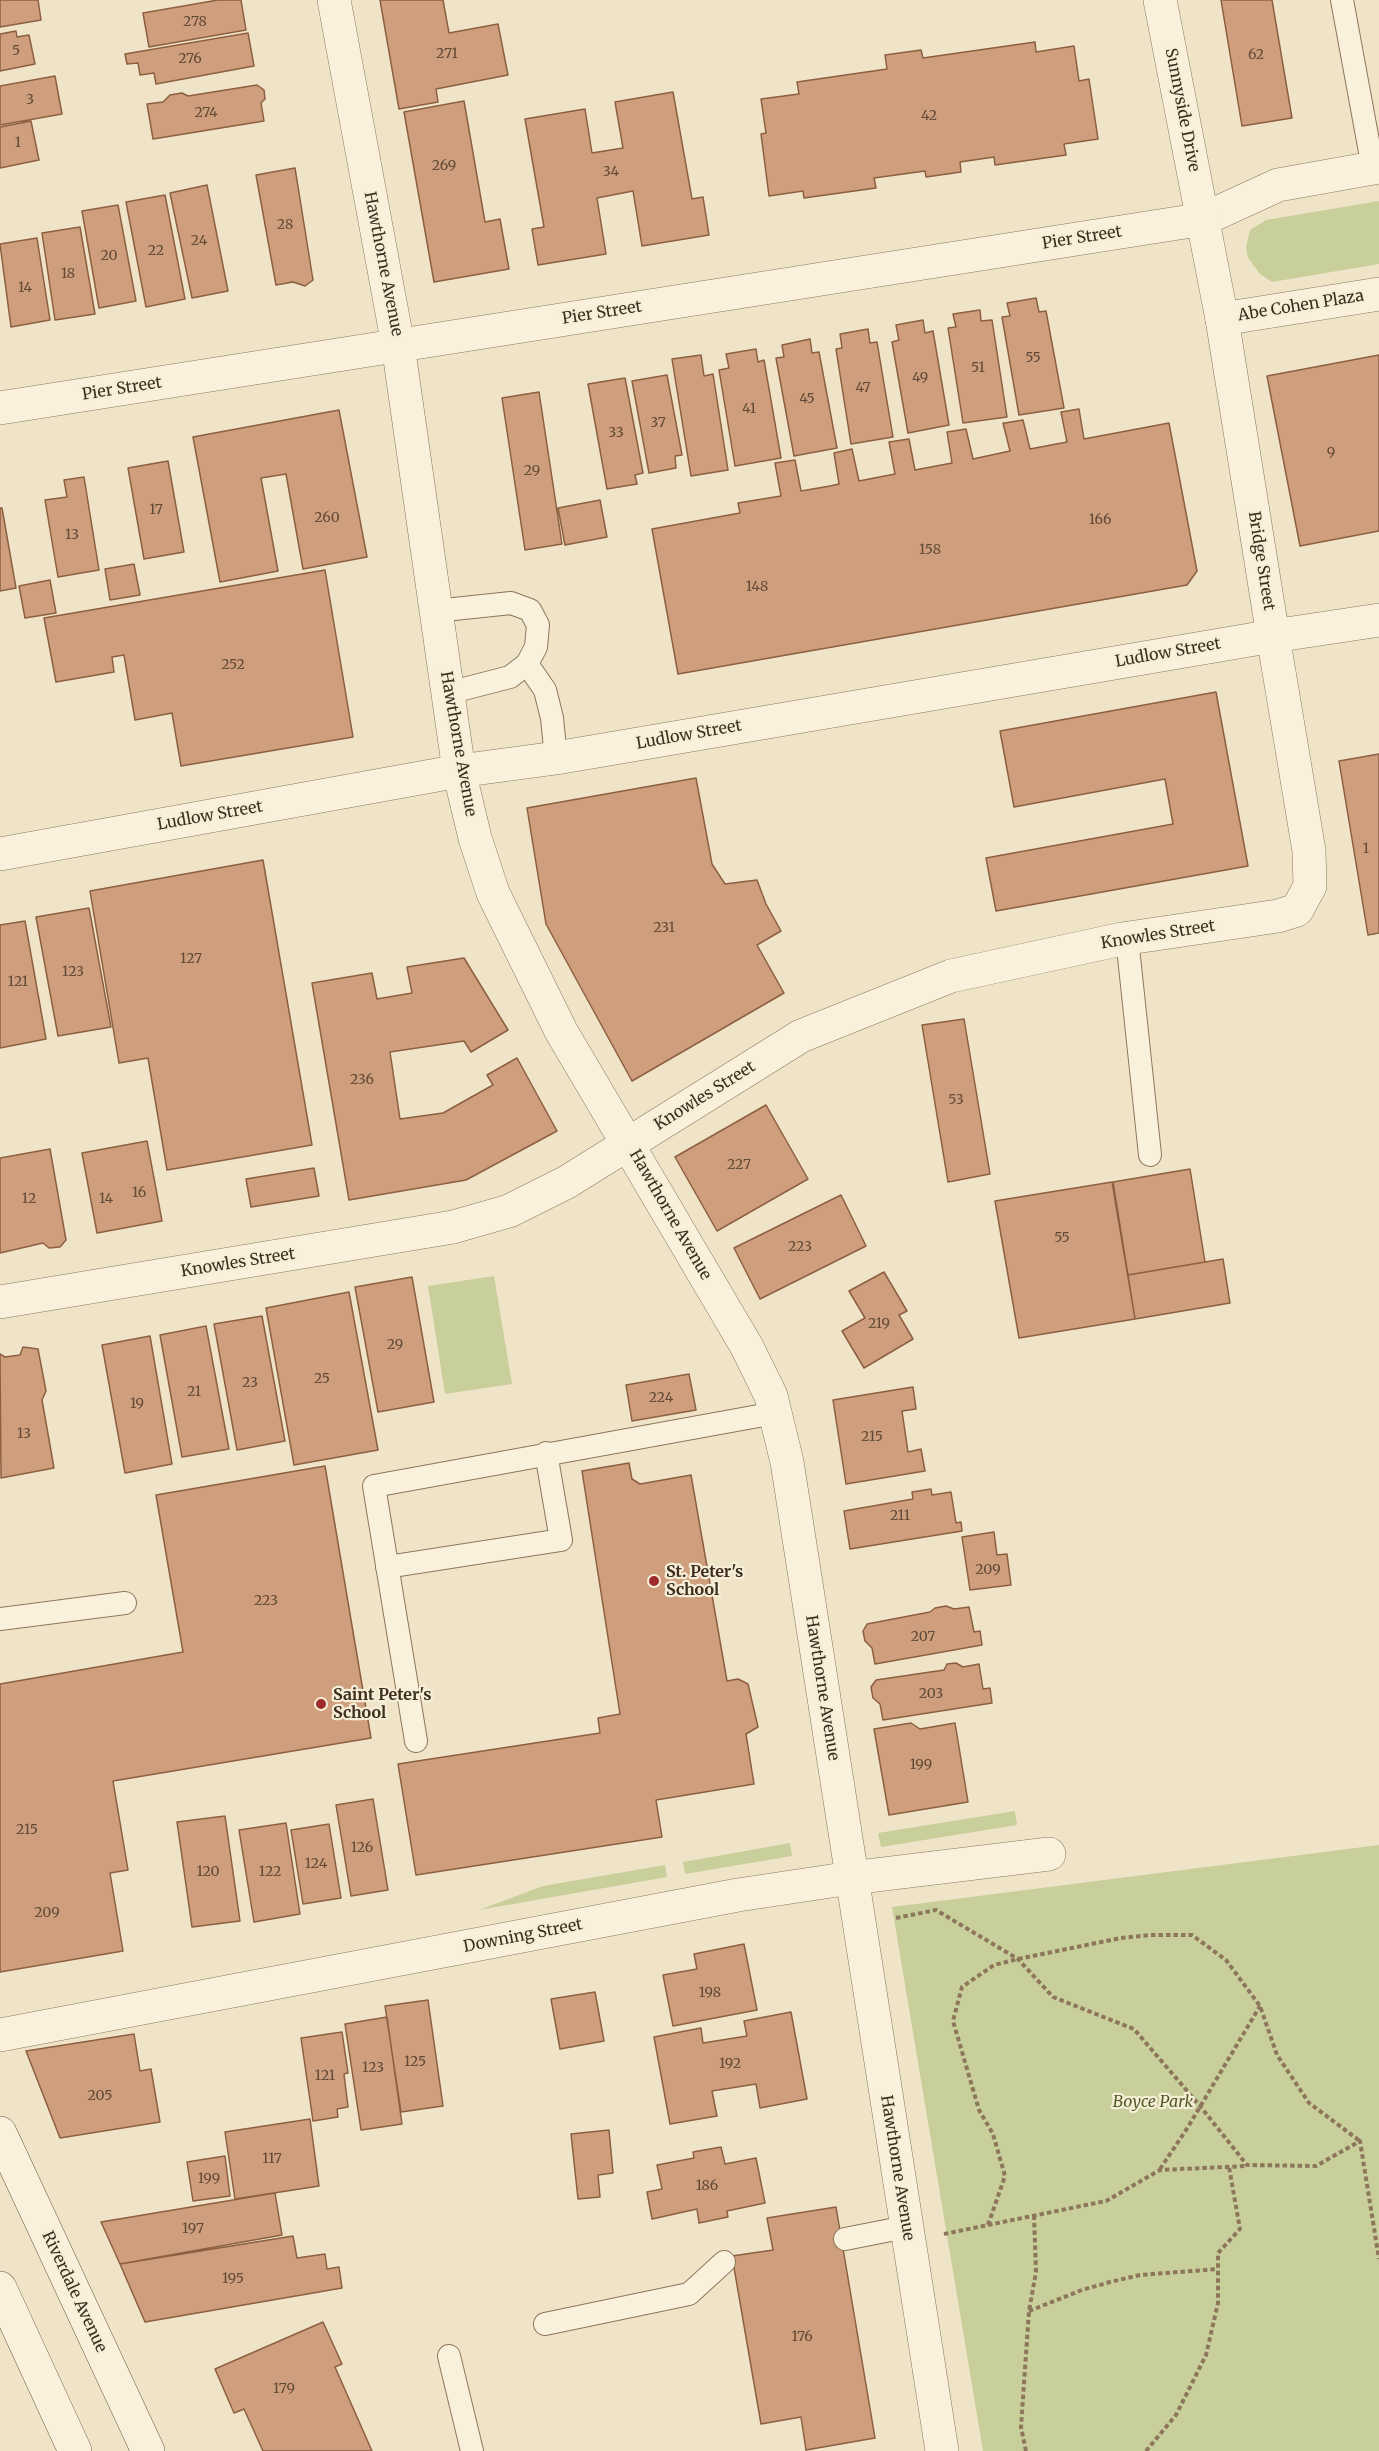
<!DOCTYPE html>
<style>
body{margin:0}
canvas{display:block;background:#f0e4c8}
</style>
<canvas width="1379" height="2451"></canvas>
<script>
const c = document.querySelector('canvas').getContext('2d');
c.lineJoin = 'round';
function fill(path, color) {
  c.fillStyle = color;
  c.fill(path, 'evenodd');
}
function shape(rows) {
  const path = new Path2D();
  for (const r of rows) {
    path.moveTo(r[0], r[1]);
    for (let i = 2; i < r.length; i += 2) path.lineTo(r[i], r[i + 1]);
  }
  return path;
}
function strokePath(path, color, width, dash) {
  c.strokeStyle = color;
  c.lineWidth = width;
  c.lineCap = dash ? 'butt' : 'round';
  c.setLineDash(dash || []);
  c.stroke(path);
}
function drawText(font, color, halo, rows, align = 'center') {
  c.font = font + ' Merriweather,serif';
  c.lineWidth = 4.5;
  c.setLineDash([]);
  c.textBaseline = 'middle';
  c.strokeStyle = halo;
  c.fillStyle = color;
  for (const [text, x, y, turn = 0] of rows) {
    c.save();
    c.translate(x, y);
    c.rotate((+turn || 0) * Math.PI / 180);
    c.textAlign = isNaN(turn) ? turn : align;
    if (halo) c.strokeText(text, 0, 0);
    c.fillText(text, 0, 0);
    c.restore();
  }
}
fill(shape([
 [1379,201,1379,264,1272,282,1260,274,1248,258,1246,247,1250,230,1266,220],
 [494,1276,512,1384,445,1394,428,1286],
 [1015,1811,1017,1825,881,1847,878,1833],
 [790,1843,792,1856,685,1874,683,1862],
 [1379,1845,1379,2451,983,2451,892,1907],
 [665,1865,667,1877,479,1910,543,1886]
]), '#c9cf9b');
const building = shape([
 [0,0,38,0,41,20,0,27,0,0],
 [218,0,241,0,246,30,149,47,143,13,218,0],
 [380,0,443,0,449,33,498,24,508,75,436,89,438,102,399,109,380,0],
 [1221,0,1272,0,1292,118,1242,126,1221,0],
 [16,31,17,37,29,35,35,64,0,71,0,34,16,31],
 [248,33,254,66,156,84,154,73,140,75,138,63,127,64,125,54,248,33],
 [1035,42,1036,52,1074,46,1079,81,1089,79,1098,139,1064,144,1066,155,995,165,994,157,960,162,961,172,926,177,925,171,874,178,876,188,804,198,803,191,769,196,761,134,766,133,761,99,799,94,797,82,887,69,885,55,921,50,923,58,1035,42],
 [55,76,62,114,0,125,0,86,55,76],
 [257,85,264,90,265,99,261,103,264,121,153,139,147,104,163,102,170,95,182,93,188,96,257,85],
 [673,92,692,199,703,197,709,235,642,246,633,191,597,198,606,254,538,265,532,229,544,227,525,119,585,109,592,153,623,148,615,102,673,92],
 [464,101,485,222,500,219,509,269,434,282,404,112,464,101],
 [31,121,39,160,0,168,0,127,31,121],
 [295,168,313,280,305,286,293,282,276,285,256,175,295,168],
 [207,185,228,291,192,298,170,193,207,185],
 [165,195,185,299,146,307,126,202,165,195],
 [118,205,136,301,99,308,82,211,118,205],
 [80,227,95,314,55,320,42,233,80,227],
 [37,238,50,320,11,327,0,244,37,238],
 [1036,298,1039,312,1046,311,1064,408,1019,415,1002,317,1010,316,1007,303,1036,298],
 [980,310,981,321,992,320,1007,417,963,423,948,328,956,327,953,314,980,310],
 [923,320,925,333,933,331,949,425,908,433,892,342,899,340,896,325,923,320],
 [868,329,870,343,877,342,893,437,851,444,836,349,842,348,840,334,868,329],
 [810,339,812,353,819,352,837,448,794,456,776,358,784,357,782,345,810,339],
 [756,349,758,362,764,360,781,458,735,466,719,370,729,368,726,354,756,349],
 [701,355,704,376,713,374,728,470,691,476,672,359,701,355],
 [1379,355,1379,531,1300,546,1267,376,1379,355],
 [667,375,682,455,675,456,676,468,649,473,632,381,667,375],
 [625,378,643,473,635,475,637,484,607,489,588,384,625,378],
 [539,392,562,544,525,550,502,398,539,392],
 [1079,409,1084,439,1169,423,1197,571,1187,585,678,674,652,529,740,513,738,503,781,496,775,463,795,460,801,491,830,486,839,484,834,453,852,449,859,481,895,474,889,442,909,439,915,470,952,463,947,432,966,429,973,459,1010,451,1003,423,1005,423,1023,420,1030,449,1067,442,1061,412,1079,409],
 [339,410,367,557,303,569,286,474,261,478,278,571,220,582,193,437,339,410],
 [168,461,184,552,144,559,128,468,168,461],
 [84,477,99,570,58,577,45,500,67,497,64,480,84,477],
 [600,500,607,537,565,545,558,508,600,500],
 [0,508,2,508,16,588,0,591,0,508],
 [134,564,140,595,110,600,105,569,134,564],
 [325,570,353,737,181,766,172,713,135,720,124,655,112,657,114,672,56,682,44,618,325,570],
 [50,580,56,613,25,618,19,586,50,580],
 [1216,692,1248,866,996,911,986,858,1173,824,1165,779,1014,807,1000,731,1216,692],
 [1379,754,1379,933,1368,935,1339,761,1379,754],
 [696,778,712,864,725,884,757,880,766,904,781,931,757,945,784,993,632,1081,546,924,527,808,696,778],
 [263,860,312,1145,167,1170,148,1058,119,1063,90,891,263,860],
 [89,908,111,1027,58,1036,36,917,89,908],
 [25,921,46,1039,0,1048,0,925,25,921],
 [464,958,508,1030,471,1052,464,1041,390,1052,400,1119,443,1113,493,1085,487,1075,517,1058,557,1131,466,1180,349,1200,312,983,372,973,377,999,412,993,407,967,464,958],
 [964,1019,990,1174,948,1182,922,1025,964,1019],
 [766,1105,808,1179,717,1231,675,1157,766,1105],
 [147,1141,162,1221,97,1233,82,1153,147,1141],
 [50,1149,66,1240,60,1247,49,1248,43,1243,0,1253,0,1158,50,1149],
 [314,1168,319,1196,251,1207,246,1179,314,1168],
 [1190,1169,1205,1262,1128,1275,1113,1182,1190,1169],
 [1112,1182,1135,1319,1019,1338,995,1201,1112,1182],
 [841,1195,866,1246,760,1299,734,1248,841,1195],
 [1223,1259,1230,1303,1135,1319,1128,1275,1223,1259],
 [884,1272,907,1311,899,1315,913,1339,864,1368,842,1331,865,1318,849,1291,884,1272],
 [412,1277,434,1402,378,1412,355,1287,412,1277],
 [349,1292,378,1450,294,1465,266,1308,349,1292],
 [262,1316,285,1441,237,1450,214,1324,262,1316],
 [206,1326,229,1449,182,1457,160,1335,206,1326],
 [150,1336,172,1464,125,1473,102,1345,150,1336],
 [23,1347,38,1349,46,1391,42,1400,54,1468,1,1478,0,1354,5,1357,20,1355,23,1347],
 [689,1374,696,1410,632,1421,626,1385,689,1374],
 [913,1387,916,1409,902,1411,908,1452,921,1449,925,1471,846,1484,833,1400,913,1387],
 [629,1463,632,1479,640,1484,691,1475,727,1681,738,1679,748,1684,758,1727,746,1734,754,1784,656,1800,662,1837,416,1875,398,1764,600,1733,598,1718,620,1714,582,1471,629,1463],
 [325,1466,371,1738,113,1781,128,1870,110,1873,123,1951,0,1972,0,1684,183,1652,156,1495,325,1466],
 [931,1489,932,1495,951,1492,956,1523,961,1522,962,1531,850,1549,844,1511,913,1499,912,1492,931,1489],
 [994,1532,997,1555,1007,1554,1011,1585,970,1590,962,1537,994,1532],
 [946,1606,954,1609,969,1607,974,1632,980,1631,982,1645,875,1664,872,1648,865,1641,863,1631,867,1624,930,1612,935,1608,946,1606],
 [956,1663,963,1667,979,1664,983,1689,990,1688,992,1703,883,1720,880,1704,873,1698,871,1687,876,1680,944,1670,947,1664,956,1663],
 [911,1723,920,1729,955,1723,968,1802,889,1815,874,1729,911,1723],
 [373,1799,388,1890,351,1896,336,1805,373,1799],
 [225,1816,240,1921,192,1927,177,1822,225,1816],
 [286,1823,300,1914,254,1922,239,1830,286,1823],
 [329,1824,341,1898,303,1904,291,1830,329,1824],
 [744,1944,757,2010,673,2026,663,1975,697,1969,694,1954,744,1944],
 [595,1992,604,2041,560,2049,551,1999,595,1992],
 [428,2000,443,2106,401,2112,385,2006,428,2000],
 [791,2012,807,2099,760,2108,756,2084,712,2091,717,2116,670,2124,654,2037,701,2028,703,2043,747,2036,744,2021,791,2012],
 [387,2017,402,2124,361,2130,345,2024,387,2017],
 [342,2032,348,2073,344,2074,348,2107,337,2109,338,2117,313,2121,301,2038,342,2032],
 [134,2034,140,2071,151,2069,160,2122,60,2138,26,2051,134,2034],
 [310,2119,319,2186,235,2199,225,2132,310,2119],
 [609,2130,613,2173,598,2175,600,2197,578,2199,571,2134,609,2130],
 [721,2147,725,2164,756,2158,765,2203,727,2211,728,2217,699,2223,697,2209,652,2219,647,2192,662,2189,657,2165,694,2158,693,2152,721,2147],
 [225,2156,230,2196,193,2201,187,2162,225,2156],
 [275,2193,282,2235,120,2264,101,2222,275,2193],
 [836,2207,875,2438,806,2450,801,2417,761,2424,732,2256,773,2250,767,2218,836,2207],
 [293,2236,297,2258,325,2254,327,2269,339,2267,342,2288,145,2322,120,2264,293,2236],
 [323,2322,342,2364,335,2367,372,2451,263,2451,244,2409,234,2413,215,2369,323,2322]
]);
fill(building, '#cf9f7d');
strokePath(building, '#8d5f41', 1.5);
const service = shape([
 [1342,0,1373,168],
 [435,611,511,603,530,610,538,625,536,647,527,664,510,677,448,693],
 [527,664,545,690,552,718,556,758],
 [1127,938,1150,1155],
 [387,1567,561,1540,546,1453],
 [0,1619,125,1603],
 [416,1741,374,1486,775,1413],
 [845,2239,906,2227],
 [545,2324,689,2294,724,2262],
 [449,2356,472,2451]
]);
const minor = shape([
 [1222,319,1379,294],
 [0,408,1204,219,1278,185,1379,167],
 [0,1302,453,1227,509,1211,567,1182,801,1036,951,976,1122,939,1278,916,1297,910,1310,886,1309,851,1273,636],
 [0,2035,738,1895,851,1878,1049,1854]
]);
const tertiary = shape([
 [334,0,398,345,459,771,475,838,493,893,561,1031,747,1347,771,1396,787,1462,942,2451],
 [1160,0,1222,319,1273,636],
 [0,854,459,771,556,758,1273,636,1379,620]
]);
const secondary = shape([
 [0,2133,148,2451],
 [0,2288,75,2451]
]);
strokePath(service, '#8d765c', 24);
strokePath(minor, '#8d765c', 34);
strokePath(tertiary, '#8d765c', 34);
strokePath(secondary, '#6f573f', 34);
strokePath(shape([
 [896,1918,936,1910,1018,1959,1053,1997,1134,2029,1200,2106,1247,2165,1316,2166,1360,2141,1379,2259],
 [1160,2169,1188,2127,1260,2006],
 [988,2225,1005,2176,993,2134,979,2110,953,2021,962,1987,994,1965,1018,1959,1121,1938,1150,1935,1192,1935,1226,1960,1260,2006,1277,2055,1309,2103,1360,2141],
 [944,2234,1106,2201,1160,2170,1246,2166],
 [1029,2311,1082,2290,1110,2282,1140,2275,1218,2269],
 [1026,2451,1021,2427,1029,2311,1036,2272,1034,2215],
 [1146,2451,1176,2415,1206,2355,1218,2303,1218,2253,1240,2229,1229,2167]
]), '#8d765c', 4, [4.5, 3]);
strokePath(service, '#faf1dc', 22);
strokePath(minor, '#faf1dc', 33);
strokePath(tertiary, '#faf1dc', 33);
strokePath(secondary, '#faf1dc', 33);
for (const [x, y, r, color] of [
 [654,1581,6,"#9e2a2b"],
 [321,1704,6,"#9e2a2b"]
]) {
  const dot = new Path2D();
  dot.arc(x, y, r, 0, 2 * Math.PI);
  c.fillStyle = color;
  c.fill(dot);
  strokePath(dot, '#f7eed8', 2);
}
drawText('14px', '#624a37', null, [
 ["278",195,22],
 ["5",16,51],
 ["271",447,54],
 ["62",1256,55],
 ["276",190,59],
 ["3",30,100],
 ["274",206,113],
 ["42",929,116],
 ["1",18,143],
 ["269",444,166],
 ["34",611,172],
 ["28",285,225],
 ["24",199,241],
 ["22",156,251],
 ["20",109,256],
 ["18",68,274],
 ["14",25,288],
 ["55",1033,358],
 ["51",978,368],
 ["49",920,378],
 ["47",863,388],
 ["45",807,399],
 ["41",749,409],
 ["37",658,423],
 ["33",616,433],
 ["9",1331,453],
 ["29",532,471],
 ["17",156,510],
 ["260",327,518],
 ["166",1100,520],
 ["13",72,535],
 ["158",930,550],
 ["148",757,587],
 ["252",233,665],
 ["1",1366,849],
 ["231",664,928],
 ["127",191,959],
 ["123",73,972],
 ["121",18,982],
 ["236",362,1080],
 ["53",956,1100],
 ["227",739,1165],
 ["16",139,1193],
 ["12",29,1199],
 ["14",106,1199],
 ["55",1062,1238],
 ["223",800,1247],
 ["219",879,1324],
 ["29",395,1345],
 ["25",322,1379],
 ["23",250,1383],
 ["21",194,1392],
 ["224",661,1398],
 ["19",137,1404],
 ["13",24,1434],
 ["215",872,1437],
 ["211",900,1516],
 ["209",988,1570],
 ["223",266,1601],
 ["207",923,1637],
 ["203",931,1694],
 ["199",921,1765],
 ["215",27,1830],
 ["126",362,1848],
 ["124",316,1864],
 ["120",208,1872],
 ["122",270,1872],
 ["209",47,1913],
 ["198",710,1993],
 ["125",415,2062],
 ["192",730,2064],
 ["123",373,2068],
 ["121",325,2076],
 ["205",100,2096],
 ["117",272,2159],
 ["199",209,2179],
 ["186",707,2186],
 ["197",193,2229],
 ["195",233,2279],
 ["176",802,2337],
 ["179",284,2389]
]);
drawText('16px', '#3d2e20', '#f7eed8', [
 ["Sunnyside Drive",1182,110,79],
 ["Pier Street",1082,238,-9],
 ["Hawthorne Avenue",383,264,79],
 ["Abe Cohen Plaza",1301,306,-9],
 ["Pier Street",602,313,-9],
 ["Pier Street",122,389,-9],
 ["Bridge Street",1261,561,81],
 ["Ludlow Street",1168,653,-10],
 ["Ludlow Street",689,735,-10],
 ["Hawthorne Avenue",458,744,80],
 ["Ludlow Street",210,816,-10],
 ["Knowles Street",1158,935,-9],
 ["Knowles Street",705,1096,-32],
 ["Hawthorne Avenue",670,1215,60],
 ["Knowles Street",238,1263,-9],
 ["Hawthorne Avenue",822,1688,81],
 ["Downing Street",523,1936,-11],
 ["Hawthorne Avenue",897,2168,81],
 ["Riverdale Avenue",74,2292,65]
]);
drawText('bold 16px', '#3d2e20', '#f7eed8', [
 ["St. Peter's",666,1572],
 ["School",666,1590],
 ["Saint Peter's",333,1695],
 ["School",333,1713]
], 'left');
drawText('italic 16px', '#4d5a26', '#f7eed8', [
 ["Boyce Park",1153,2102]
]);
</script>
